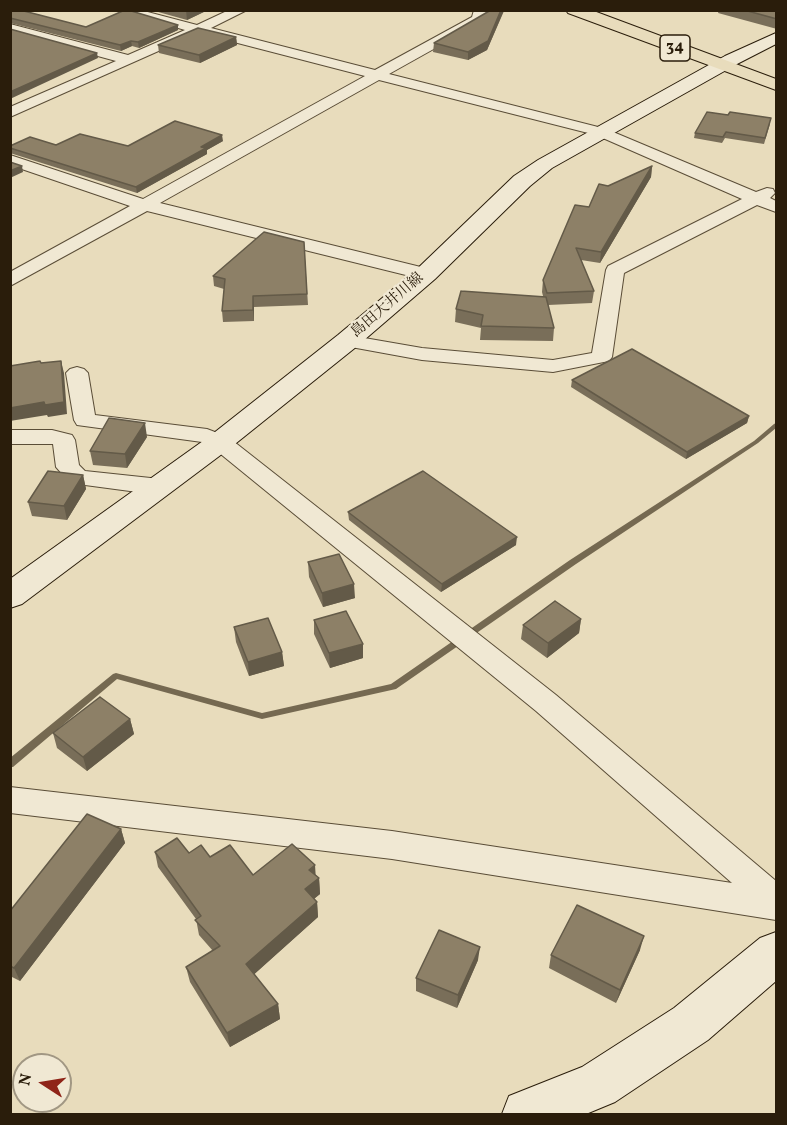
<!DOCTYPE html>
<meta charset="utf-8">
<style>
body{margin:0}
#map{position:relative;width:787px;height:1125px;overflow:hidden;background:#e8dcbc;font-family:Vollkorn,serif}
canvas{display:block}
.frame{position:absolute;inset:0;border:12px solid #2a1d0b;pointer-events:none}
.north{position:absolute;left:12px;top:1053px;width:60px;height:60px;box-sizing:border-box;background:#f0e8d3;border:2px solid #a19783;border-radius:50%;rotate:282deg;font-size:16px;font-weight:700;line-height:24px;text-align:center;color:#2a1d0b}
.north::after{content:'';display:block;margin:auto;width:21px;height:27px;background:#8f2418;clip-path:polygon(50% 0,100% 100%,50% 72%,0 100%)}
</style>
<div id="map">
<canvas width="787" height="1125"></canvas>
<div class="frame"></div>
<div class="north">N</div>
</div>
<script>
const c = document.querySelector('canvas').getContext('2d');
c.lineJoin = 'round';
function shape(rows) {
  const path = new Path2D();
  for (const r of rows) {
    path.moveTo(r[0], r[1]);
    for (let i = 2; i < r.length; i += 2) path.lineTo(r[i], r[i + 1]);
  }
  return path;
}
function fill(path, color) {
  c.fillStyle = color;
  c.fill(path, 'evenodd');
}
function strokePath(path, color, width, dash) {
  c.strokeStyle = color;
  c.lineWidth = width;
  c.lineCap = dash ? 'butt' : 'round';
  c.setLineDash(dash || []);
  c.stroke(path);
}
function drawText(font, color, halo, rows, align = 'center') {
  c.font = font + ' Vollkorn,"Noto Serif JP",serif';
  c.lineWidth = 4.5;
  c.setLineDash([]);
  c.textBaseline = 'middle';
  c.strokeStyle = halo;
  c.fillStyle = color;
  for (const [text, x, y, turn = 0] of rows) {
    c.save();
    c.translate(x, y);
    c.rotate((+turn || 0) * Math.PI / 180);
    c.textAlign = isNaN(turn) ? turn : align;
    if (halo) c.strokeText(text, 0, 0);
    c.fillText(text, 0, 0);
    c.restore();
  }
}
fill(shape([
 [776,423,776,428,758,443,576,564,396,689,262,719,117,679,13,767,10,767,10,758,113,674,116,673,262,713,391,684,570,560,754,441,774,424,776,423]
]), '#756951');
const street = shape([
 [117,10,140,10,197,25,229,10,247,10,211,28,375,70,472,17,474,10,487,10,482,22,389,74,606,129,756,192,767,188,773,189,775,193,770,198,776,201,776,212,757,205,624,273,612,357,609,361,553,372,422,360,340,345,337,341,340,337,347,335,422,348,553,360,592,353,606,270,608,266,742,199,596,135,379,80,160,203,433,270,435,274,433,278,426,280,147,211,10,286,10,272,130,206,10,165,10,155,143,199,365,76,199,33,10,117,10,107,116,61,10,32,10,24,128,55,185,30,117,10],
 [77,367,84,369,88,373,95,415,207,429,228,437,556,695,776,881,776,920,392,859,10,813,10,787,392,831,732,883,536,711,212,447,202,442,77,425,74,420,66,373,70,369,77,367],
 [10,430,52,430,72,435,75,440,79,465,85,471,160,479,168,482,172,487,168,492,160,495,70,483,56,467,53,444,10,444,10,430]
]);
const secondary = shape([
 [776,33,776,44,737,64,552,168,530,186,435,279,356,347,230,448,22,604,10,608,10,579,210,436,338,335,417,269,514,176,538,160,725,56,776,33],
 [776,932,776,981,708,1040,615,1102,586,1114,502,1114,509,1096,582,1067,674,1008,760,938,776,932]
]);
const primary = shape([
 [566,10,591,10,776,79,776,90,568,13,566,10]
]);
strokePath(street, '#5a4d37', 2);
strokePath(secondary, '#2a1d0b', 2);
strokePath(primary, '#2a1d0b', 2);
fill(street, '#f0e8d3');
fill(secondary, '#f0e8d3');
fill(primary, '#e8dcbc');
fill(shape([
 [10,10,86,27,178,30,139,48,132,46,121,51,10,23],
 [151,10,208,10,187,20],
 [719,10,777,10,777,29,718,13],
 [504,11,487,50,468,60,433,52,434,43],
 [236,37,237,45,200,63,159,53,158,45],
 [770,124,764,144,725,138,722,143,694,138,695,133],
 [223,141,207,150,207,154,137,193,10,153,10,146,128,146],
 [652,166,651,177,600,263,581,260,594,291,592,303,548,305,554,328,553,341,480,340,481,328,455,322,456,309,543,296,542,292,543,280,589,207,608,186],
 [304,242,308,305,254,307,254,321,223,322,222,311,224,289,214,286,213,276],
 [572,380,749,416,747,423,686,459,571,387],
 [147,437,127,468,93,465,90,451],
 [83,475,86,489,67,520,32,516,28,502],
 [348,512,516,545,441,592,349,520],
 [308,562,355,598,323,607,309,577],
 [581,619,579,633,547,658,521,639,523,625],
 [314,620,363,658,330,668,314,634],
 [234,627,282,652,284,666,249,676,236,642],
 [130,719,134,734,87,771,57,748,53,733],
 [121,829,125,843,20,981,10,976,10,911],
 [155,852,189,853,210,857,253,875,316,875,319,878,320,894,314,899,317,902,318,917,254,974,278,1004,280,1019,230,1047,190,982,186,967,213,951,199,935,196,919,158,867],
 [640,950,616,1003,549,968,551,955],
 [478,960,457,1008,416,991,416,978]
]), '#796e59');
fill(shape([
 [186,10,208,10,187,20],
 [501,10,504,10,487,50,468,60,468,52],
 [178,25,178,30,139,48,138,42],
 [236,37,237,45,200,63,199,55],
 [131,41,132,46,121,51,120,45],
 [97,53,98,58,10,99,10,92],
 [222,135,223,141,207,150,207,154,137,193,136,187,201,147],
 [22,166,23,172,10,178,10,171],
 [652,166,651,177,600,263,601,252],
 [253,296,254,307,254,321,253,310],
 [61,361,64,373,67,414,48,417,47,415,10,421,10,408],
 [749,416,747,423,686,459,687,452],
 [145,423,147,437,127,468,125,454],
 [83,475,86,489,67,520,64,506],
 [517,537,516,545,441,592,442,584],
 [354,584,355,598,323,607,322,593],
 [581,619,579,633,547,658,548,643],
 [363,644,363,658,330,668,329,653],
 [282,652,284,666,249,676,248,662],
 [130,719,134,734,87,771,83,757],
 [121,829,125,843,20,981,14,968],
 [315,865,316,880,319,878,320,894,306,905,305,889,309,870],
 [317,902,318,917,249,979,246,964],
 [644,936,640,950,616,1003,620,990],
 [480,947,478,960,457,1008,458,995],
 [278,1004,280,1019,230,1047,227,1033]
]), '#635a48');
const building = shape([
 [10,10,20,10,86,27,125,10,128,10,178,25,138,42,131,41,120,45,10,18,10,10],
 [491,10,501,10,488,41,468,52,434,43,491,10],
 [744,10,777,10,777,19,744,10],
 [198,28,236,37,199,55,158,45,198,28],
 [10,29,97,53,10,92,10,29],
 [707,112,728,115,730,112,771,118,765,138,726,132,723,137,695,133,707,112],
 [175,121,222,135,201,147,206,148,136,187,10,148,10,146,30,137,56,145,80,134,128,146,175,121],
 [10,162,22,166,10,171,10,162],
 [652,166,601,252,576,248,594,291,547,293,543,280,575,205,589,207,599,184,608,186,652,166],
 [264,232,304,242,307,294,253,296,253,310,222,311,225,279,213,276,264,232],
 [461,291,546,297,554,328,481,326,483,315,456,309,461,291],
 [632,349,749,416,687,452,572,380,632,349],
 [40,361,41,363,61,361,64,402,45,405,44,402,10,408,10,366,40,361],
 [109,418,145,423,125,454,90,451,109,418],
 [48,471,83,475,64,506,28,502,48,471],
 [423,471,517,537,442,584,348,512,423,471],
 [339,554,354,584,322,593,308,562,339,554],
 [555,601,581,619,548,643,523,625,555,601],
 [346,611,363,644,329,653,314,620,346,611],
 [268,618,282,652,248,662,234,627,268,618],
 [100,697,130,719,83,757,53,733,100,697],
 [87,814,121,829,14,968,10,966,10,911,87,814],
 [177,838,189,853,201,845,210,857,230,845,253,875,292,844,315,865,309,870,319,878,305,889,317,902,246,964,278,1004,227,1033,186,967,220,946,195,920,201,916,155,852,177,838],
 [577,905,644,936,620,990,551,955,577,905],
 [439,930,480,947,458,995,416,978,439,930]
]);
fill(building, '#8d8067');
strokePath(building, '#635a48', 1.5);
drawText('15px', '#2a1d0b', '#f0e8d3', [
 ["島田大井川線",388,306,-41]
]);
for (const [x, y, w] of [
 [675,48,30]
]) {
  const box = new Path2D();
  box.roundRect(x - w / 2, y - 13, w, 26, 4.5);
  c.fillStyle = '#f0e8d3';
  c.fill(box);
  strokePath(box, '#2a1d0b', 1.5);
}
drawText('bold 16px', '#2a1d0b', null, [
 ["34",675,48]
]);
</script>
